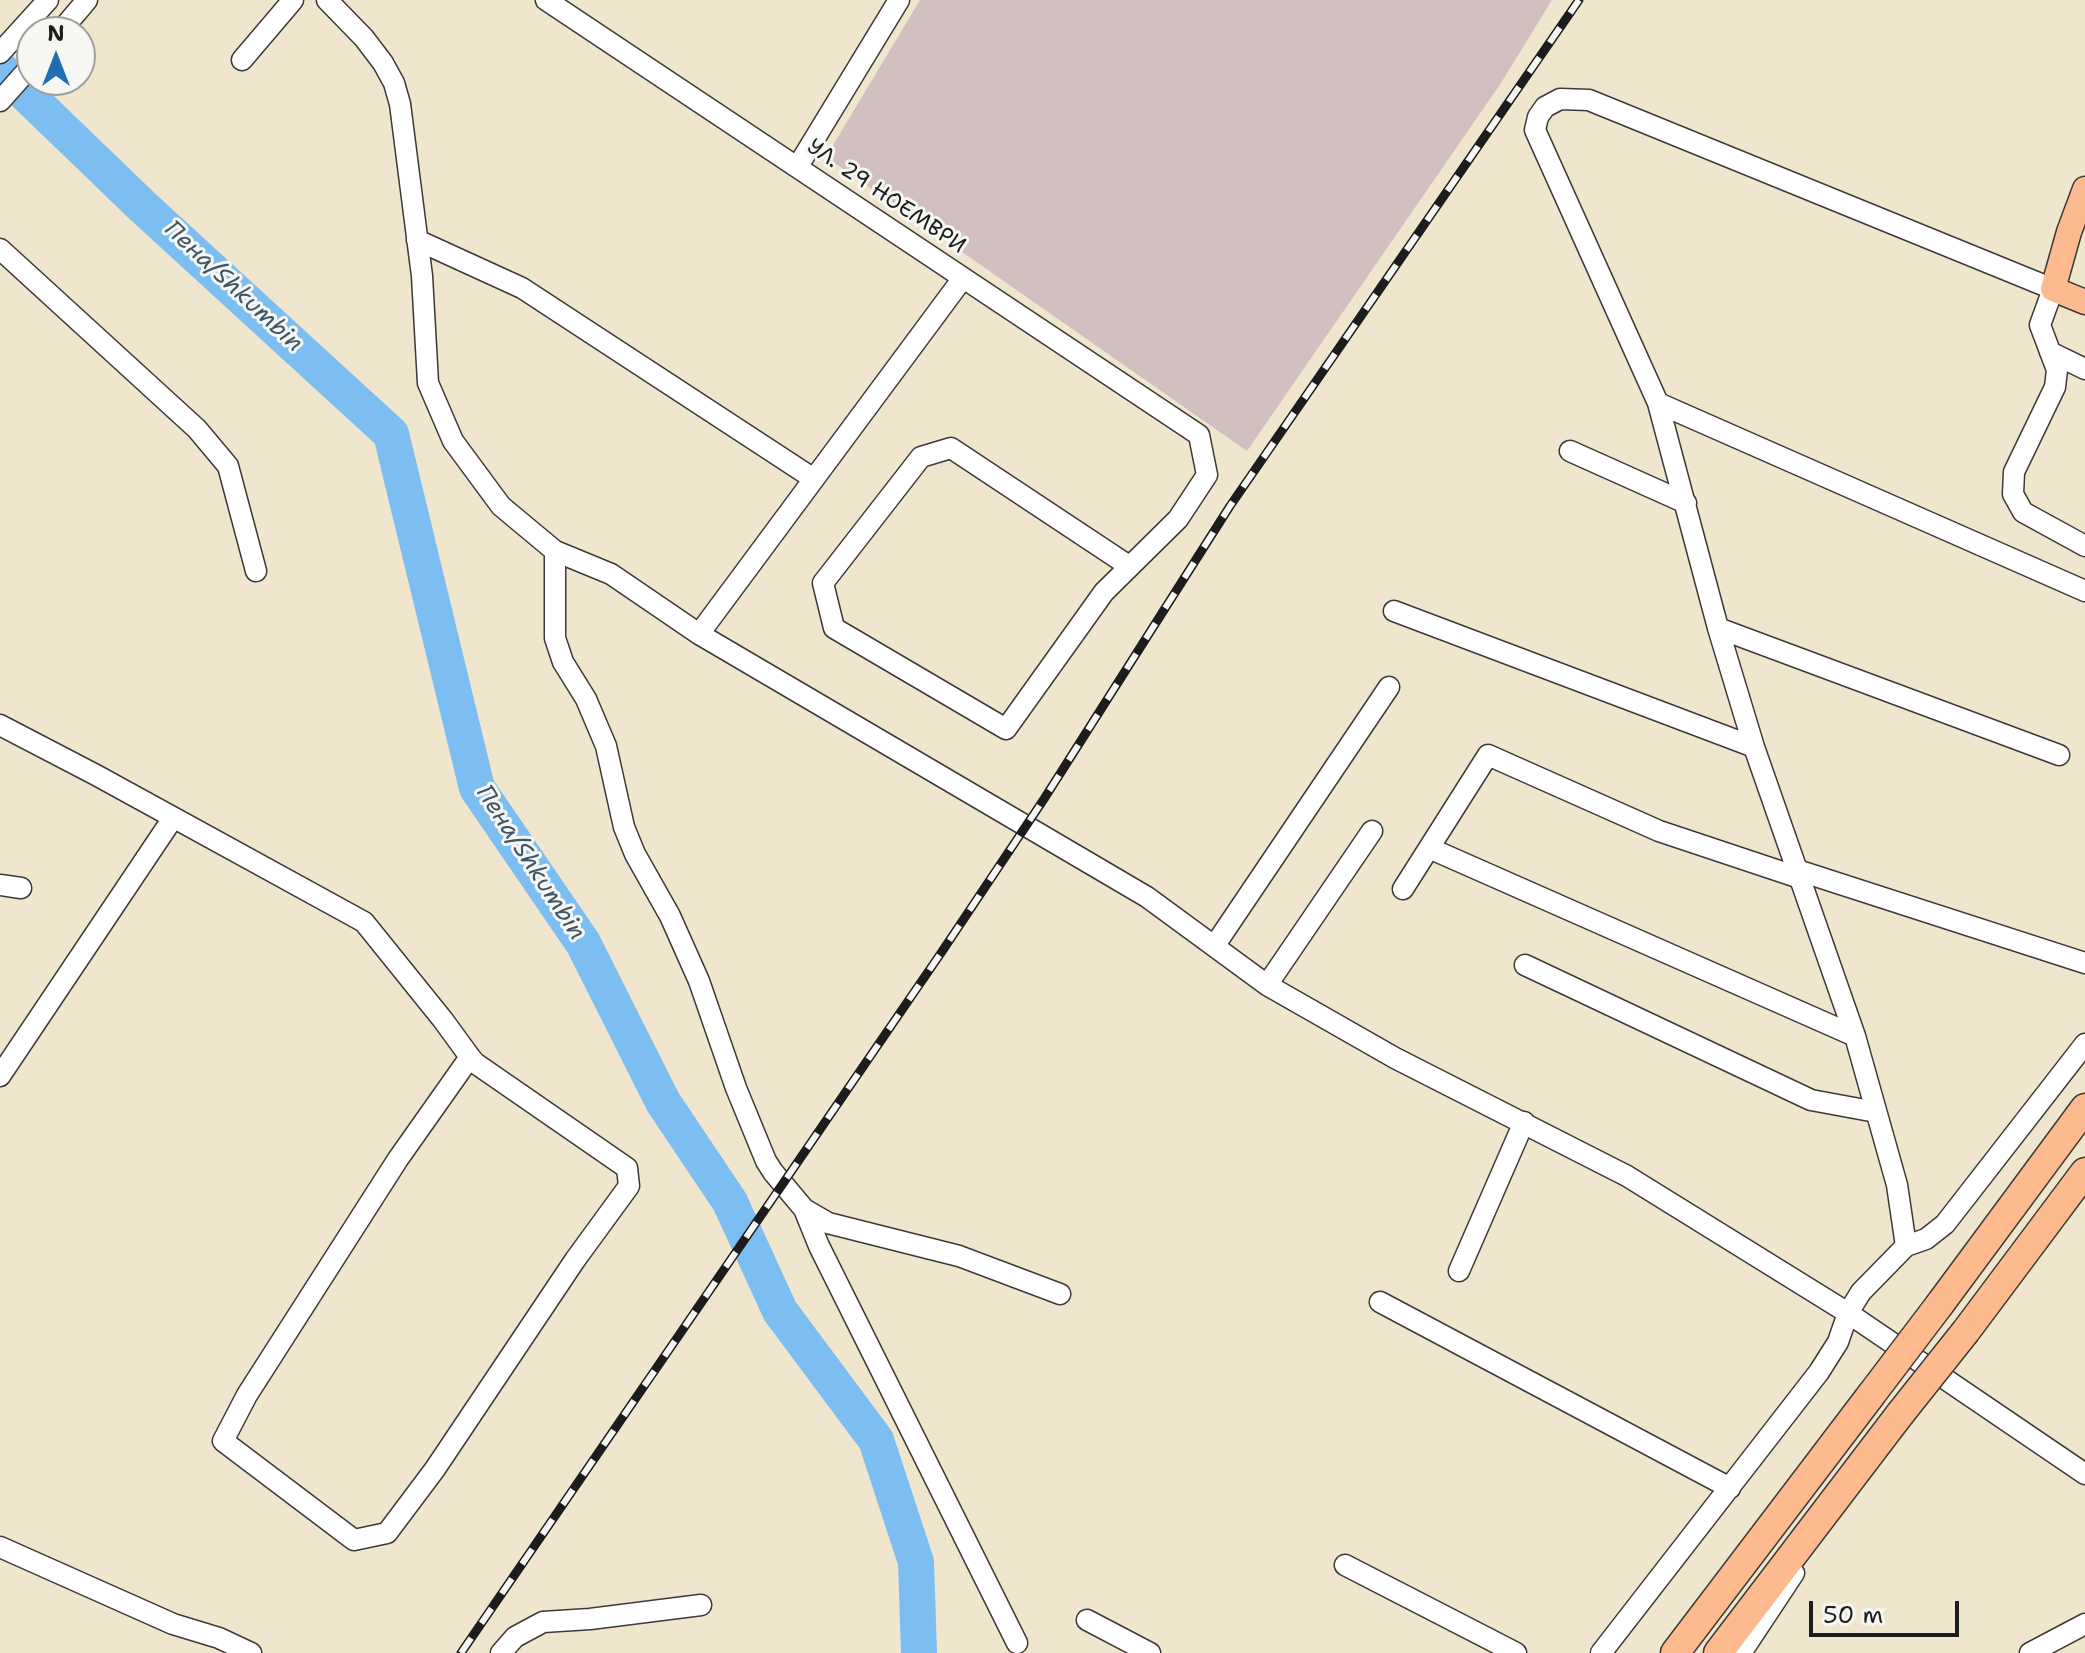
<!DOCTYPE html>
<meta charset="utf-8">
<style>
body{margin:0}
#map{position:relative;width:2085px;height:1653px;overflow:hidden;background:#f0e6ce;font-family:"Shantell Sans",sans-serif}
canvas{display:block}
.north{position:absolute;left:16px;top:16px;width:80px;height:80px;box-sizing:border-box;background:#f6f6f2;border:2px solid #9f9f9c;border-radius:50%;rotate:0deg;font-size:22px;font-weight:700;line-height:32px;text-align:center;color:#1c1c1c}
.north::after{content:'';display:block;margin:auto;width:28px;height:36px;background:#1f6fb2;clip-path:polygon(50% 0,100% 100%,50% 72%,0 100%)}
.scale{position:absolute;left:1809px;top:1601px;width:150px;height:36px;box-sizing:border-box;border:4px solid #1c1c1c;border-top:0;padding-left:10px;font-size:24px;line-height:28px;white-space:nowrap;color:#1c1c1c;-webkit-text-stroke:6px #f6f6f2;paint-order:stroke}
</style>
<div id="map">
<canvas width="2085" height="1653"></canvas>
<div class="north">N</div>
<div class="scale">50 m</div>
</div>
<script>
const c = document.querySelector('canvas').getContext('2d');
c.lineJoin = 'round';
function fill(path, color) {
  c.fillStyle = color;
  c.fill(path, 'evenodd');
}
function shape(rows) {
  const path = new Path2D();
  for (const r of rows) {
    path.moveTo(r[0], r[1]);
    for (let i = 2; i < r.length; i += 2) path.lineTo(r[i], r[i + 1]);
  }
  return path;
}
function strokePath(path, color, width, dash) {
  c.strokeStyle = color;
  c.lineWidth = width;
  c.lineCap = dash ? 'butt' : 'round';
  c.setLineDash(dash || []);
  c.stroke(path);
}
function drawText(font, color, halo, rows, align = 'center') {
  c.font = font + ' "Shantell Sans",sans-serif';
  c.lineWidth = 6;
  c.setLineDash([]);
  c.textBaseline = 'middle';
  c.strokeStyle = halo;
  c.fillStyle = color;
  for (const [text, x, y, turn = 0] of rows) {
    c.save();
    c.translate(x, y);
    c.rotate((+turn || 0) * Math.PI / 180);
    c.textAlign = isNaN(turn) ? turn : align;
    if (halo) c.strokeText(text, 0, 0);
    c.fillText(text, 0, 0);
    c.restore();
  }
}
fill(shape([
 [920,0,1552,0,1501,83,1247,451,826,157]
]), '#d2bfbf');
strokePath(shape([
 [0,69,141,205,391,434,477,788,583,943,663,1102,730,1202,780,1311,876,1440,916,1562,919,1653]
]), '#7dbef2', 36);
const minor = shape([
 [327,0,364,38,383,63,394,83,400,104,422,276,428,383,453,441,501,506,555,551,611,574,699,634,1147,897,1267,985,1395,1058,1627,1176,1848,1313,2085,1474],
 [546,0,1199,435,1207,475,1178,519,1104,592,1006,729,834,628,823,583,921,457,951,448,1129,566],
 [60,32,87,0],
 [0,53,48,0],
 [242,60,293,0],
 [0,101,32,65],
 [798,166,899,0],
 [417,240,522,288,814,479],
 [0,249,197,429,228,466,256,571],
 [2050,352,2085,369],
 [1658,403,2085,591],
 [1570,451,1686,503],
 [555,551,555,638,563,662,586,699,606,746,624,827,635,854,670,916,699,981,736,1088,766,1161,773,1172,804,1209,828,1223,959,1256,1060,1294],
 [1394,611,1754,747],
 [1718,628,2059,755],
 [699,634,963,278],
 [0,725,96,775,364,922,443,1020,470,1057,475,1063,627,1168,629,1186,575,1260,435,1469,387,1533,354,1540,223,1441,247,1395,398,1159,470,1057],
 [1429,848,1855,1036],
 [1797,870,2085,963],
 [0,885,21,888],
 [1403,889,1488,755,1659,831,1800,878],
 [1215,945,1389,687],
 [1525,965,1811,1100,1876,1112],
 [1267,985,1372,831],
 [0,1076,173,818],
 [804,1209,819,1246,1017,1643],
 [1906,1246,1897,1185,1855,1036,1754,747,1718,628,1658,403,1535,130,1538,117,1545,107,1560,99,1589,100,2053,289,2040,325,2057,370,2055,387,2014,472,2013,494,2023,512,2085,546],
 [1459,1271,1524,1122],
 [1380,1302,1730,1488],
 [0,1547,173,1624,219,1638,251,1653],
 [1345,1565,1516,1653],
 [1087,1620,1150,1653],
 [501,1653,515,1637,543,1622,590,1619,701,1605],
 [1601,1653,1819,1372,1838,1342,1848,1313,1861,1292,1906,1246,1926,1239,1945,1224,2085,1044],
 [1741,1653,1794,1573],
 [2030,1653,2085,1624]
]);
const major = shape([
 [2085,189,2069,232,2053,289,2085,302]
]);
const highway = shape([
 [1940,1304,2085,1108],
 [1966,1331,2085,1172],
 [1675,1653,1871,1395],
 [1718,1653,1900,1414]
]);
strokePath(minor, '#3c3a37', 23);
strokePath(major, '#3c3a37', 27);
strokePath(highway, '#3c3a37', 31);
strokePath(minor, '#fff', 20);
strokePath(major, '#fcba8e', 24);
strokePath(highway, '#fcba8e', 28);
const rail = shape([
 [461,1653,941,953,1044,799,1230,506,1579,0]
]);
strokePath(rail, '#1c1c1c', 9);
strokePath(rail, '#f6f6f2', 6, [18]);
const highwayBridge = shape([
 [1871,1395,1940,1304],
 [1900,1414,1966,1331]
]);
strokePath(highwayBridge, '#3c3a37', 31, []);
strokePath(highwayBridge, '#fcba8e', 28);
drawText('22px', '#1c1c1c', '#f6f6f2', [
 ["УЛ. 29 НОЕМВРИ",886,197,34]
]);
drawText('italic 24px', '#3e5567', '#f6f6f2', [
 ["Пена/Shkumbin",233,287,43],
 ["Пена/Shkumbin",530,863,57]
]);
</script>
